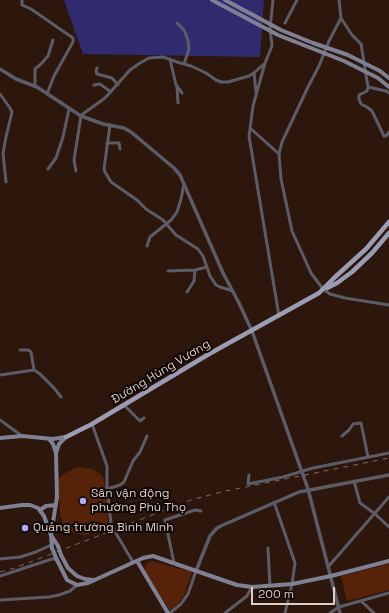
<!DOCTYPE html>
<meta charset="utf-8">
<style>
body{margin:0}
#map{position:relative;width:389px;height:613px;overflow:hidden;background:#2d160c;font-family:"Space Grotesk",sans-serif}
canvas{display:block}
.scale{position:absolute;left:251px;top:587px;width:84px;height:18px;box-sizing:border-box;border:2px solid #decec7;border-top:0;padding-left:5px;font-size:12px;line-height:14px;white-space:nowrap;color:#decec7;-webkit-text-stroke:3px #0e0503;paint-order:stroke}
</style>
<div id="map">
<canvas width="389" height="613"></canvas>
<div class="scale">200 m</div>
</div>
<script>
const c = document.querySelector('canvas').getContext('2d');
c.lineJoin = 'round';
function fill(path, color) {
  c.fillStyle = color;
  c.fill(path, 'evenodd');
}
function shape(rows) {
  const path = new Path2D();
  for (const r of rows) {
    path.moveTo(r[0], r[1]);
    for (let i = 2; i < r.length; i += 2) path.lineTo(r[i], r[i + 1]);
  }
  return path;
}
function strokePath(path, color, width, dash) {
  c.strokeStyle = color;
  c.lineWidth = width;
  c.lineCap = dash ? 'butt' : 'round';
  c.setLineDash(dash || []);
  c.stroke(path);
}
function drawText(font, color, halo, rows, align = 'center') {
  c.font = font + ' "Space Grotesk",sans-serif';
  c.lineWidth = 4;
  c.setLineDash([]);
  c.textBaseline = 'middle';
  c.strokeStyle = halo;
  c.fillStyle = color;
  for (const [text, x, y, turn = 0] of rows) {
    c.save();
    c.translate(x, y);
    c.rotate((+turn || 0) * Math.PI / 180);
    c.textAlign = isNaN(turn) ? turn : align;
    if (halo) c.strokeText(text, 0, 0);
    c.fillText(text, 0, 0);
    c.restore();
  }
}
fill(shape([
 [79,467,92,469,101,474,104,479,106,493,108,522,105,527,86,535,77,534,69,531,64,526,60,514,58,483,60,477,67,472],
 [152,561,192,572,184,596,180,602,171,610,169,609,144,571,146,564],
 [389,564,389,590,347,601,341,576]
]), '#562308');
fill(shape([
 [64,0,264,0,260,57,83,54]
]), '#302b6f');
strokePath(shape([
 [22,0,22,5,31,9,73,38,73,42,54,76,47,94],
 [273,0,270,29,272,46,265,63,253,106,249,136,279,316],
 [339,0,341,18,352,35,361,44,368,87],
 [341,18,329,41,319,66,308,87,282,142,279,154,281,179,292,231,311,273,323,289,330,294,345,298,389,305],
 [177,23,184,30,188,40,189,49,184,64],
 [285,23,297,0],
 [170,59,176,85,182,93],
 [97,68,96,71,97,74,112,78,118,85],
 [254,73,256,92],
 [94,85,100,84,111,92],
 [35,86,35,69,41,64,48,56,53,40],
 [177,87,178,103],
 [368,87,367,91,359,95,359,99,361,104,367,107,372,111,384,136,386,136,389,132],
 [368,87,386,91,389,93],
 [0,94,10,108,12,112,6,137,3,153,6,182],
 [80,116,105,98,130,70,140,63,149,58,163,57,177,62,191,66,206,73,216,80,221,82,228,82,249,76,255,72,265,63],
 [110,125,104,169,105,172,111,182,137,200,146,209,163,220,176,235,198,249,203,256,210,276,216,285,220,287,233,291],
 [250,128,279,154],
 [107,143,119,143,120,149],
 [48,169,56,158,63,137,69,109],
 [76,171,74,160,81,116],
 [147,246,150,237,171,220,177,212,181,199,184,184],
 [168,271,195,270,207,267],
 [187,292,194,281,195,270],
 [20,350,28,350,31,352,34,370],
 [0,375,34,370,40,374,54,388,61,397],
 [124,405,140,421,144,418],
 [0,420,22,436],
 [92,424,107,466,107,489,111,523,114,530,133,562],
 [342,436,349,430,353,424,361,423,368,457],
 [249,475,248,484,283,477,313,468,389,453],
 [354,481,360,503,374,513,389,527],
 [107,489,120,485,124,482,133,461,140,452,147,436],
 [274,502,295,563,292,584,285,613],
 [268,548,270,586],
 [0,559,20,557,36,552,51,545],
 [174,563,165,520,195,510,201,511],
 [328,567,389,497],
 [0,576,52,559,56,559],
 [0,600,49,597,59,595,70,591,77,585],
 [361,601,374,613],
 [170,613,181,604,188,594,196,571],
 [225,613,247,596,252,587],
 [330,613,339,607,389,593]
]), '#5b5c68', 3);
strokePath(shape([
 [0,69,16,79,37,87,81,116,103,124,124,128,131,132,174,168,180,175,223,273,239,303,252,331,308,489,340,613],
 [196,571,210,536,217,528,223,525,299,492,389,475]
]), '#5b5c68', 3.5);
strokePath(shape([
 [212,0,278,35,344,61,378,78,389,87],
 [225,0,281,30,313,43,348,55,380,71,389,78],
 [0,438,22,436,53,439,65,437],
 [49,439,53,444,56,453],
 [0,508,22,505,30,505,38,508,44,516,51,535,58,546],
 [40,510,46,506,56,505],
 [52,548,51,535,57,497,56,453,59,444,66,437],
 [61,555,68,568,77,576,85,579,93,580],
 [56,558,67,580,77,585,88,583,143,558,153,556,237,585,252,587,292,584,331,576,389,561],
 [137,561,168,613]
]), '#7e8093', 4);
strokePath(shape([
 [327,288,337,283,352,272,372,253,389,233],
 [66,437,92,424,209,354,319,293,334,278,366,249,389,222]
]), '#9a9cb4', 4.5);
strokePath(shape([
 [0,572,15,568,191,500,221,492,389,458]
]), '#7e6b62', 1, [5, 5]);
strokePath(shape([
 [58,546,61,555],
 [52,548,56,558]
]), '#7e8093', 4);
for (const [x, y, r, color] of [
 [83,501,4,"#abaffb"],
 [25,528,4,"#abaffb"]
]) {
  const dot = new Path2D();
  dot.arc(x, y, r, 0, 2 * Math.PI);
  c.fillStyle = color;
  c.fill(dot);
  strokePath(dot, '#0e0503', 1.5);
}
drawText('12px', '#decec7', '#0e0503', [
 ["Đường Hùng Vương",161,372,-31]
]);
drawText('12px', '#decec7', '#0e0503', [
 ["Sân vận động",91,494],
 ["phường Phú Thọ",91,508],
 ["Quảng trường Bình Minh",33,528]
], 'left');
</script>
